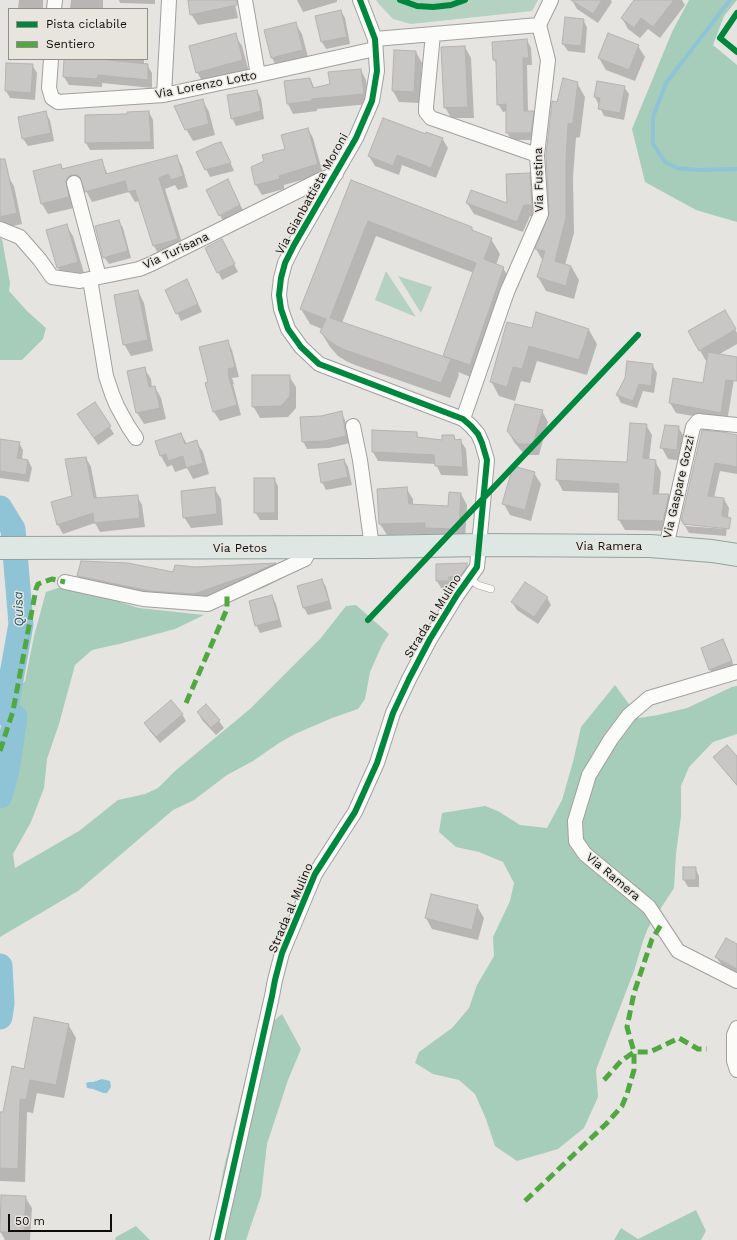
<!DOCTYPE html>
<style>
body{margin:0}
#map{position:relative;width:737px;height:1240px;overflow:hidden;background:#e6e4e1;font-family:"Work Sans",sans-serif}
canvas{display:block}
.legend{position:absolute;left:8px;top:8px;width:140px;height:52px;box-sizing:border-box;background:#e8e5df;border:1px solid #918f8a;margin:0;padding:5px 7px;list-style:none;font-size:12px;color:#0e0d0b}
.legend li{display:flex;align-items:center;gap:8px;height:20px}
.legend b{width:20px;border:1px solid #918f8a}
.scale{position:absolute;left:8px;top:1214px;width:104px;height:18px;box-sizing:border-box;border:2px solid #0e0d0b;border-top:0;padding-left:5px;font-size:12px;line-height:14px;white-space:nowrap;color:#0e0d0b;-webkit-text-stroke:3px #e8e5df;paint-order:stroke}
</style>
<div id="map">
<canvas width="737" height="1240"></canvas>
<ul class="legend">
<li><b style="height:5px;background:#00873e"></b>Pista ciclabile</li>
<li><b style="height:5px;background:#51a841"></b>Sentiero</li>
</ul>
<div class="scale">50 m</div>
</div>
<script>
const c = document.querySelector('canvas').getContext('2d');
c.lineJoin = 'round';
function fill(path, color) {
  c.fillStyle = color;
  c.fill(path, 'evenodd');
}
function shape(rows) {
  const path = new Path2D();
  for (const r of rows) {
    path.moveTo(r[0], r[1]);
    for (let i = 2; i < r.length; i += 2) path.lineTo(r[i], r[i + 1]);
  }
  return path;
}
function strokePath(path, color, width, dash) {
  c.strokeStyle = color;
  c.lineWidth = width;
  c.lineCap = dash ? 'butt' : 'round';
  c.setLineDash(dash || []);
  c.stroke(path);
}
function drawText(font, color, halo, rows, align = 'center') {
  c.font = font + ' "Work Sans",sans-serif';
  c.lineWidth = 3;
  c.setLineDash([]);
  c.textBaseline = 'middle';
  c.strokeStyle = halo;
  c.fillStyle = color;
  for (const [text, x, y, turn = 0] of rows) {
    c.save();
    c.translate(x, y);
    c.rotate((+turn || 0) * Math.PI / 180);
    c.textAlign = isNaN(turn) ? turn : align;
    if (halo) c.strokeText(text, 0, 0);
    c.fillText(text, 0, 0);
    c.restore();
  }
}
fill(shape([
 [376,0,538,0,532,11,411,24,393,19,379,4],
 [386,271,416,317,375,300],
 [398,276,432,287,421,313]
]), '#b4d1c2');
fill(shape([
 [689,0,737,0,724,16,713,45,737,65,737,222,696,210,645,182,632,129,672,32],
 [0,238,2,239,10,283,9,291,27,311,46,328,43,339,22,360,0,360],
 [58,588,78,589,139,608,204,615,175,629,119,644,92,650,75,665,59,724,47,759,44,788,31,822,13,854,15,868,79,831,118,800,145,794,158,788,175,771,250,709,320,639,346,606,356,605,389,634,382,645,370,672,365,699,358,709,332,718,295,734,279,743,253,761,227,775,194,800,173,810,78,891,0,937,0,730,3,722,0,722,0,710,25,681,34,636,46,592],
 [615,685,639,718,658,715,687,708,732,687,737,686,737,734,713,742,689,767,681,786,681,816,676,854,674,888,648,928,643,941,634,971,596,1070,598,1097,584,1128,558,1149,517,1161,495,1146,486,1119,475,1094,459,1080,433,1074,415,1063,419,1052,452,1028,469,1008,477,985,494,956,493,937,510,901,514,883,503,862,479,852,456,847,439,832,442,813,485,806,498,811,520,825,547,828,562,800,573,762,581,727],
 [282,1014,301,1049,288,1080,267,1144,261,1196,246,1240,211,1240,223,1172,243,1088,255,1042,265,1028],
 [696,1210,706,1231,701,1240,614,1240,621,1228,638,1239],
 [136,1226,150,1240,115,1240,116,1237]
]), '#a6ccba');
fill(shape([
 [102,1079,110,1081,111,1087,107,1093,103,1093,93,1089,87,1088,86,1083,89,1082,93,1082]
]), '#8ec4d6');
fill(shape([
 [19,0,43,0,43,9,18,9],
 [71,0,103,0,103,9,70,9],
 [119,0,155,0,155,4,120,3],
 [189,0,234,0,238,18,198,25,191,14],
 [297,0,337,0,337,2,303,12],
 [572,0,611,0,612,2,598,23,577,9],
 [636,0,682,0,685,5,660,38,648,29,640,38,628,29,622,18],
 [341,11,345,18,350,44,326,49,322,42,317,16],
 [583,20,587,27,585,53,568,51,563,44],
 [295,23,302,34,309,61,278,69,272,58],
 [235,35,242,46,249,72,203,83,197,72],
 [527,40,531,48,532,65,527,65,528,112,533,112,537,120,535,140,511,140,507,132,507,111,503,112,498,104,498,66,494,60],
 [638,46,645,57,635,81,606,70,599,58],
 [465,47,471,58,474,118,451,118,445,107],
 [416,52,422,63,420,103,399,102,393,91],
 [65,59,144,59,144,65,147,65,152,73,152,88,102,83,102,87,69,85,64,77],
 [32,65,37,73,35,100,10,98,6,91],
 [361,70,366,80,369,104,317,109,317,111,293,114,288,104,310,79,315,89,331,85],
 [577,83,585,97,580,137,576,138,573,177,574,233,565,265,571,266,579,280,574,299,546,291,538,277,543,261,536,249,550,214,558,103],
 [624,87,629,94,624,120,604,116,595,97],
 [257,91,261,98,264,119,236,126,232,118],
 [203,101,209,112,215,135,193,141,186,129],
 [149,112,153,120,154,149,90,150,86,143,128,115],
 [45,113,50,120,54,141,28,146,23,139],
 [308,129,313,138,323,174,284,185,284,189,262,195,256,185,252,168,286,150],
 [426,135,442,138,448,148,436,178,402,165,399,175,375,166,369,156],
 [225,151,234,171,210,177,198,153],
 [176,156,182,166,188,187,178,190,175,185,165,189,184,249,160,257,154,246,140,201,135,202,129,192,92,202,83,185,78,185,74,208,48,214,42,204,34,172,60,165,63,170,101,160,108,175],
 [529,174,536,185,538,216,530,216,523,232,474,214,467,203,508,204],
 [7,175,14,186,22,224,0,229,0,176],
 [351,181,471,228,474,232,491,239,500,254,496,265,503,268,512,283,478,380,458,372,459,375,450,398,355,365,346,361,338,356,330,347,321,332,322,329,310,324,301,309],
 [376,236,474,273,444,356,446,358,342,323],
 [231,188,244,212,224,223,220,215],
 [119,221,123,228,131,258,109,264,104,257],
 [66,225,73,236,84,273,65,279,58,268,47,230],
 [206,248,226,248,238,272,222,280],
 [191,288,202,312,181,321,166,290],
 [138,291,144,303,153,351,131,356,124,344],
 [724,311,737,333,737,344,718,355,736,367,727,422,676,413,670,403,703,384,707,361,706,361,689,331],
 [533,330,589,330,597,344,587,375,537,361,530,383,521,381,515,401,499,396,491,381],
 [227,341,232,350,239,377,232,378,234,384,233,384,241,415,220,421,214,412,206,383,209,382],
 [652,365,657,373,654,393,643,391,637,408,621,403,617,395,626,378],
 [144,368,151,379,152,388,155,387,161,398,166,419,144,424,137,413],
 [289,376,296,387,296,408,288,417,260,418,253,406],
 [95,403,114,434,98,445,83,421],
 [542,411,548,422,539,455,525,455,514,442,508,431],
 [341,412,345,420,350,443,329,448,307,449,303,441,321,417],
 [646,425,652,435,649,460,655,461,661,472,659,495,669,495,675,506,669,531,625,530,619,520,620,493,563,491,557,480,558,460,628,463],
 [666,426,678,427,685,438,683,461,668,459,662,448],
 [702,431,737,436,737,474,720,471,714,498,724,499,729,508,726,536,689,533,682,521],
 [686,524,726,527,726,529,686,526],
 [416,433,419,438,443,441,453,436,456,441,460,440,466,449,468,476,441,475,436,464,378,461,373,452],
 [181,434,187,444,196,441,203,452,209,474,193,479,187,468,175,472,172,465,167,467,161,456],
 [0,440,19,443,23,450,22,459,28,460,32,468,29,482,0,478],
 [86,458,91,467,97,499,137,496,142,505,145,527,100,532,95,523,63,534,58,525,52,503,74,497],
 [344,460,348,467,352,485,326,490,322,482],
 [534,473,541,484,531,521,510,515,504,504],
 [274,479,278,486,278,520,260,520,255,512],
 [214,488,221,499,223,525,191,528,184,517],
 [406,488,413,499,413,505,449,507,461,494,467,505,465,540,432,539,430,534,387,535,380,524],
 [275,564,283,578,263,588,203,609,87,590,78,575,174,573,195,568],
 [466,564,470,571,464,583,452,584,452,588,441,588,437,581],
 [322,580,326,587,332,609,308,615,304,608,298,587],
 [272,596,276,604,282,627,260,633,256,625],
 [547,598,551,605,538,624,517,610,512,602],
 [723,641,727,648,735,669,714,677,710,670,702,649],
 [206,705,219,721,224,728,216,735,202,720,198,712],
 [182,714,186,721,160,743,149,730,145,723],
 [714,757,737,758,737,786,719,764],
 [695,868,699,876,699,887,688,887,684,880],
 [477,906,484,918,478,940,432,929,426,918],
 [737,945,737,973,721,964,716,957],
 [68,1024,76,1038,64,1098,37,1093,33,1113,27,1112,25,1182,0,1181,0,1113,4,1113,24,1070],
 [25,1197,32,1208,30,1240,5,1240,0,1231]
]), '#0003');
strokePath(shape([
 [730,0,666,83,653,117,653,144,665,162,677,168,699,170,737,169]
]), '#8ec4d6', 4);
strokePath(shape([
 [0,508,13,529,21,624,5,713,6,714],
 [0,796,7,770,15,717],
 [0,966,2,1003,0,1017]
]), '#8ec4d6', 25);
const building = shape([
 [188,0,237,0,237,5,190,15,188,0],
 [571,0,602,0,593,14,571,0],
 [634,0,674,0,653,27,641,18,634,28,621,18,634,0],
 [341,10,347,37,321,42,315,16,341,10],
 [565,17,584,19,581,46,562,44,565,17],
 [296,22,303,50,271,58,264,30,296,22],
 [236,33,243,60,196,73,189,46,236,33],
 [608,33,639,45,629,70,598,58,608,33],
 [527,39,529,58,523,58,524,111,534,111,531,133,506,133,506,104,497,105,496,60,493,60,492,42,527,39],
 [465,46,468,107,444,108,441,47,465,46],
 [394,50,416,51,414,92,392,91,394,50],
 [64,59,99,59,148,64,148,80,98,75,97,79,63,77,64,59],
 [6,63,33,64,31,93,5,91,6,63],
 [361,69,364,94,312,99,312,101,287,104,284,81,310,78,313,88,330,84,328,72,361,69],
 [563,78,578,82,573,123,568,124,566,162,566,218,555,261,571,266,566,286,537,277,545,251,535,249,549,214,546,155,552,102,552,101,557,102,563,78],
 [597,81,625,86,620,113,598,109,600,98,594,97,597,81],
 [257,90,261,111,231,119,227,95,257,90],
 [203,99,209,124,185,130,174,106,203,99],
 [46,111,51,133,22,139,18,117,46,111],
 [149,111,151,142,85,143,85,115,127,114,127,112,149,111],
 [383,118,426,134,426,132,443,138,431,168,397,155,393,166,368,156,383,118],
 [308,128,318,164,279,176,280,179,255,185,251,167,264,161,262,155,285,149,281,135,308,128],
 [221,142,231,163,205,170,196,152,214,144,221,142],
 [177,155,183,176,171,180,168,174,159,178,178,239,153,246,135,190,128,192,125,181,85,192,80,177,77,175,71,175,68,177,66,181,69,197,41,204,33,171,61,164,62,169,102,159,106,174,177,155],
 [0,159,5,159,17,213,0,217,0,159],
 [530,173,532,205,524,205,517,222,466,203,471,190,507,203,506,174,530,173],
 [228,179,240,205,219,216,206,190,228,179],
 [351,180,472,227,472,230,492,238,484,259,504,267,470,365,443,356,476,263,368,221,330,318,451,359,441,383,345,350,337,346,329,341,320,332,326,319,300,309,351,180],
 [119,220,128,251,103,258,95,226,119,220],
 [67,224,78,262,57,268,46,230,67,224],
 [222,239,235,264,217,273,205,248,222,239],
 [187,279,198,304,176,314,165,290,187,279],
 [138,290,148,340,123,345,114,295,138,290],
 [725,310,736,329,699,351,688,331,725,310],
 [536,312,589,329,579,360,529,346,522,369,513,367,507,387,490,382,507,322,532,328,536,312],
 [228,340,235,367,228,369,229,374,228,374,237,405,213,412,205,383,208,382,199,347,228,340],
 [708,352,737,357,737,381,726,380,721,413,669,403,673,378,703,383,708,352],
 [627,361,653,364,651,386,639,384,633,401,616,395,625,378,627,361],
 [145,367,149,387,155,386,160,408,136,413,127,371,145,367],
 [252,375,290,375,290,396,281,406,252,407,252,375],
 [95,402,111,426,94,438,77,414,95,402],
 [515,404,543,410,533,444,518,444,507,431,515,404],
 [342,411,346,436,324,441,302,442,300,417,321,416,342,411],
 [630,423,647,424,643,458,656,460,653,494,669,494,663,521,618,520,619,484,556,480,557,459,627,462,630,423],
 [665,425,679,426,677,450,660,448,665,425],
 [372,430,417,432,417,437,442,440,442,435,454,435,455,440,461,439,463,467,435,466,434,455,372,452,372,430],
 [702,430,723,432,737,435,737,467,715,463,708,496,724,498,722,516,731,518,729,529,683,524,683,521,681,521,702,430],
 [181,433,185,444,197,440,203,463,186,468,183,456,168,461,166,454,160,456,155,441,181,433],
 [0,439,20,442,17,458,28,460,26,475,0,471,0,439],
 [86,457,94,498,138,495,140,518,94,523,93,513,57,525,51,502,72,496,65,459,86,457],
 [344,459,348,477,321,483,318,464,344,459],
 [513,466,535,472,525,510,502,504,513,466],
 [254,478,275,478,275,513,254,513,254,478],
 [215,487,217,514,183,518,181,491,215,487],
 [407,487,409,504,448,506,449,492,461,493,459,529,425,528,425,523,379,524,377,489,407,487],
 [81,561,128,563,173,572,175,565,195,567,276,563,254,573,194,594,150,591,77,576,81,561],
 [467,563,467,567,460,576,449,577,449,581,436,581,436,564,467,563],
 [322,579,329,601,303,608,297,586,322,579],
 [525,582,548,597,534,617,511,602,525,582],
 [272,595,279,620,255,626,249,601,272,595],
 [723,639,732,661,709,670,701,648,723,639],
 [171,700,183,714,156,737,144,723,171,700],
 [206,704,220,720,211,728,197,712,206,704],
 [727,745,737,756,737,785,713,757,727,745],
 [683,867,696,867,696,880,683,880,683,867],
 [431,894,478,905,472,930,425,918,431,894],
 [726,938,737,944,737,969,715,957,726,938],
 [34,1017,69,1024,56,1085,30,1080,26,1100,20,1099,18,1169,0,1168,0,1112,3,1112,12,1066,24,1069,34,1017],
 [1,1195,26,1196,24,1232,0,1232,1,1195]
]);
fill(building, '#c9c7c6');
strokePath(building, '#b5b2b2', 1);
const lane = shape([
 [469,578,478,585,491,589]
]);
const street = shape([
 [245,0,258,75],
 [54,9,55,0],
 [539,25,551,0],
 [433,34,426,107,426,112,431,118,537,155],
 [375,39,539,25],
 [51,59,49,88,52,98,58,102,164,95,258,75,375,49],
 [164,95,169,0],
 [74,183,99,277],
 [0,229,20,237,40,260,52,277,80,281,139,269,151,264,320,180,336,174],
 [90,279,106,376,112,394,117,406,128,426,136,438],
 [463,419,507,292,541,214,537,155,548,60,539,25],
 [353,426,360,460,372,547],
 [666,547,693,427,698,421,737,425],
 [65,582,143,599,208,604,305,559,311,547],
 [737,672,649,698,629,715,611,739,589,775,575,821,576,841,585,854,649,907,678,951,737,981],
 [737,1028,734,1035,734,1061,737,1070],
 [217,1240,272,996,275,980,282,953,315,874,355,812,377,763,393,713,409,679,430,639,457,595,477,567,478,556,487,460,482,443,478,434,471,426,463,419,319,364,301,347,288,329,281,309,279,295,281,278,285,263,294,245,356,138,372,101,377,71,375,39,360,0]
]);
const primary = shape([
 [0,548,372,547,480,545,650,546,712,551,737,555]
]);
strokePath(lane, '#a2a09e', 8);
strokePath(street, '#a2a09e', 16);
strokePath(primary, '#91a29d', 24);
strokePath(lane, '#fbfbfa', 7);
strokePath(street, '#fbfbfa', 14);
strokePath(primary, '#dee7e4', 22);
strokePath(shape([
 [186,703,227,609,227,596],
 [0,751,13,711,36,589,38,584,52,579,65,582],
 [604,1080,621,1061,634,1052,650,1052,679,1038,698,1049,707,1049],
 [525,1201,606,1124,622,1106,627,1094,634,1070,634,1052,627,1027,634,993,652,939,661,925]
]), '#51a841', 5, [10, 5]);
strokePath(shape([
 [400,0,417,6,433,7,451,5,465,0],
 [737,13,720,38,737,52],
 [368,620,638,335],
 [217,1240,272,996,275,980,282,953,315,874,355,812,377,763,393,713,409,679,430,639,457,595,477,567,478,556,487,460,482,443,478,434,471,426,463,419,319,364,301,347,288,329,281,309,279,295,281,278,285,263,294,245,356,138,372,101,377,71,375,39,360,0]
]), '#00873e', 6);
drawText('12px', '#0e0d0b', '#e8e5df', [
 ["Via Lorenzo Lotto",206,85,-11],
 ["Via Fustina",539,180,-91],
 ["Via Gianbattista Moroni",312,194,-61],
 ["Via Turisana",176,251,-25],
 ["Via Gaspare Gozzi",679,487,-77],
 ["Via Ramera",609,546],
 ["Via Petos",240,548],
 ["Strada al Mulino",433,616,-58],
 ["Via Ramera",613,877,40],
 ["Strada al Mulino",291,908,-67]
]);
drawText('italic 13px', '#1a596d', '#e8e5df', [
 ["Quisa",19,609,-92]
]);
</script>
